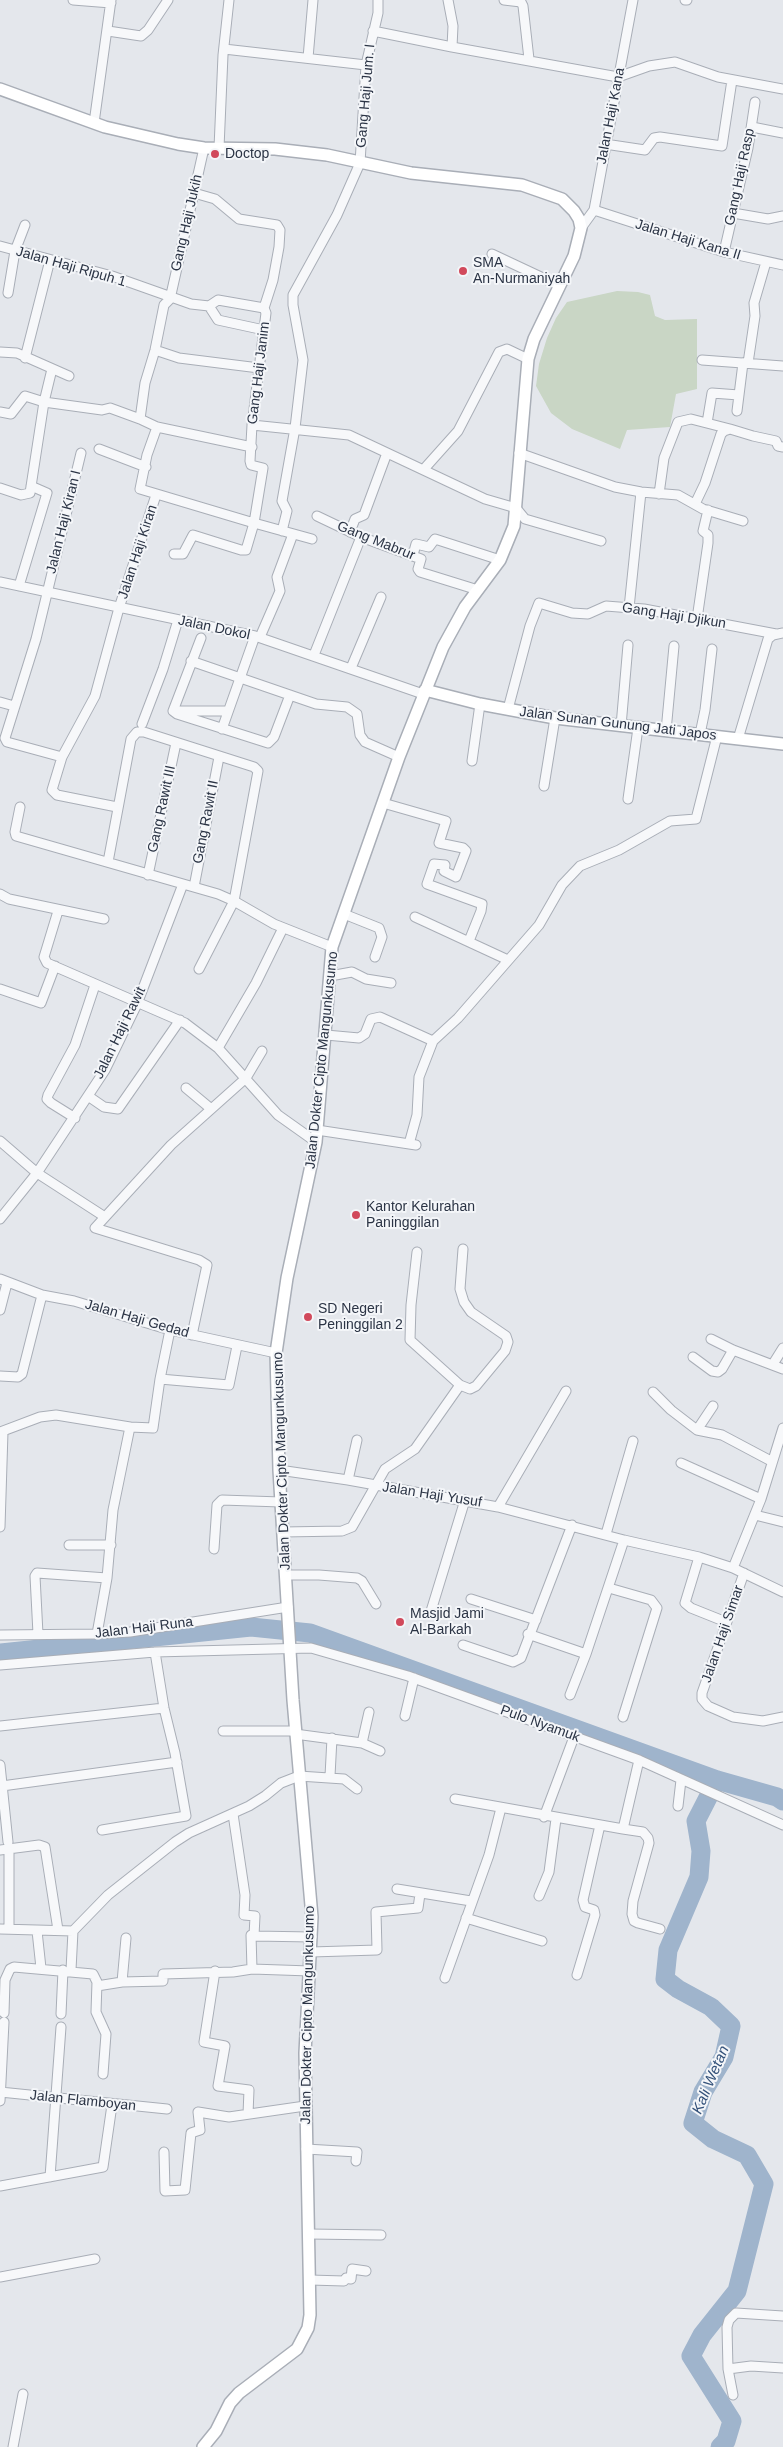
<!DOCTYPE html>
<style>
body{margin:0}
canvas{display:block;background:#e4e7ec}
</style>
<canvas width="783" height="2447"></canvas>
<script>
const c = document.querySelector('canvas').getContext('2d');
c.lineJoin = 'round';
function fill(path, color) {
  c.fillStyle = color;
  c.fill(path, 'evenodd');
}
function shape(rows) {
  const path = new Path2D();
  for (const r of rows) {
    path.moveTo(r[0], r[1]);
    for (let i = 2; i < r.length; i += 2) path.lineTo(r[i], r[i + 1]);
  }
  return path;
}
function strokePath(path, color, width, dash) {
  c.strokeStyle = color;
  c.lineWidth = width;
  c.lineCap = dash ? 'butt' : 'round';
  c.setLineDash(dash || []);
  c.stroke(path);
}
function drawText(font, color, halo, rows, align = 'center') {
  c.font = font + ' Helvetica,sans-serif';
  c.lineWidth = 4;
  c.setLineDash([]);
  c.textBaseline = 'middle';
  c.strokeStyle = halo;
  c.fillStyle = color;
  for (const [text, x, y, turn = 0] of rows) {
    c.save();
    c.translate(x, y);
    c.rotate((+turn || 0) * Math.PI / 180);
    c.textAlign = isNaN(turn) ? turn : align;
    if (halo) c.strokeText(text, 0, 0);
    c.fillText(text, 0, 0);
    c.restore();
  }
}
fill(shape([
 [617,291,638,292,650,295,655,316,665,320,697,319,697,389,676,394,670,427,627,430,620,449,572,429,551,413,536,386,539,364,547,338,556,318,567,302]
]), '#c9d6c5');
strokePath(shape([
 [0,1653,251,1627,310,1633,717,1780,777,1797,783,1801],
 [717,1780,696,1821,701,1851,699,1877,668,1950,665,1979,678,1989,711,2007,731,2026,724,2057,703,2092,693,2123,713,2139,747,2155,764,2184,737,2291,702,2335,691,2356,732,2421,726,2441,720,2447]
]), '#9fb4cc', 19);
const street = shape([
 [73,0,111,3],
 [448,0,453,26,452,47,618,77,649,66,675,62,718,77,783,89],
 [504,0,521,2,523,6,529,59],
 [685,0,687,0],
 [108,31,141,36,148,30,168,0],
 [373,31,452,47],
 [224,49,366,65],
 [308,58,313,0],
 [94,123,111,0],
 [752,127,783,133],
 [605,144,645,150,654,138,660,137,722,146,732,80],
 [219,148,223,55,229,0],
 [194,193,215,199,239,219,277,225,280,230,279,247,273,280,264,308],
 [594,210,724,252,783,265],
 [733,213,768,219,783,216],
 [581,228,594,210,633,0],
 [0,246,112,276,191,304,209,306,218,300,264,308,266,313,252,425,250,461,251,465,263,468,254,523,140,489,147,455,157,427],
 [724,252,748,148,755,102],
 [492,254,558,285],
 [8,293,15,251,25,225],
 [170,299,164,305,155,350,145,383,140,419,157,427,252,447],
 [170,299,204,148],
 [209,306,218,320,264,330],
 [155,350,179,358,259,368],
 [0,352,17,353,69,376],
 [25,358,50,260],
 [702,360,783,366],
 [748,363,755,316,754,303,766,262],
 [52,369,44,402,102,410,110,408,140,419],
 [737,411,743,363],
 [0,412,11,414,25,396,44,402,30,493,21,495,0,488],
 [707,423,712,393,739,395],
 [252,425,349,435,485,499,516,508,525,519,601,541],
 [99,449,146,467],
 [519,453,615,487,641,492,678,495,703,509,743,521],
 [424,469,458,431,499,352,507,349,528,359],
 [659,494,664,458,678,422,691,419,730,429],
 [695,504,705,483,721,434,724,431,730,429,753,436,776,441,778,446,783,447],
 [317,516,361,537,421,559,418,569,420,572,478,590],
 [282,531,287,511,282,501,295,428,303,360,293,305,293,295,337,215,360,163,366,65,378,13,378,0],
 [350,532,355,519,364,515,387,453],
 [174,554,183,554,193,535,241,550,246,550,254,523,312,539],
 [413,555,416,544,429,547,435,539,500,560],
 [0,582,255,636,423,694],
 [19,586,47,493,31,486],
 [629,608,641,492],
 [697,619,708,543,708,535,703,531,708,510],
 [260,637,280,591,277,577,293,534],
 [314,655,361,537],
 [191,661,316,704,347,707,357,714,360,735,365,742,399,757],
 [351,668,381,597],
 [0,702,14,706],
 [508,709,530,626,539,603,572,613,588,614,606,606,644,609,776,634],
 [173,711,177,714,268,743,274,737,290,695],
 [173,711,201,638],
 [176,711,228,711],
 [142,724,163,669,178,620],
 [621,726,628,645],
 [222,729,255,636],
 [666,731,674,646],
 [700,734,705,710,712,649],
 [738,739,768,639,773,635,783,633],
 [62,757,7,742,5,738,36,639,81,453],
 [472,761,480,704],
 [544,786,555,718],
 [628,799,638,728],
 [383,803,446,821,439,843,463,848,466,851,456,877,444,871,445,865,434,864,427,884,482,904,481,911,469,941],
 [20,807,15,832,16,836,218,894,234,901,274,924,332,947],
 [117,807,57,795,52,790,62,757,95,696,119,608,156,495],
 [108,862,131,739,137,732,144,732,254,767,258,771,234,901,199,969],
 [148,875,176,743],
 [194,887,219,757],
 [0,894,9,899,104,919],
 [58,911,44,957,47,963,185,1023,218,1048,278,1115,316,1142],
 [344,914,379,928,382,937,375,957],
 [415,917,508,960],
 [330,976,352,972,366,979,391,983],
 [0,989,41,1003,55,966],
 [326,1035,359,1038,365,1034,371,1019,380,1017,433,1041],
 [218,1048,256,983,283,928],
 [186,1088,210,1108],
 [88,1096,104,1107,118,1109,180,1020],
 [75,1118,51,1103,47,1099,48,1095,75,1045,95,985],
 [317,1130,416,1145],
 [0,1141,37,1173,105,1217],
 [409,1144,417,1115,419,1077,433,1041,458,1018,539,925,562,885,580,866,619,850,670,821,696,819,717,736],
 [0,1219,37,1173,105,1070,137,1004,183,884],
 [417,1252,411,1305,410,1340,460,1385,470,1389,476,1386,505,1351,508,1342,506,1336,471,1312,464,1302,460,1289,463,1249],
 [0,1279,42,1295,74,1301,170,1330,276,1353],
 [0,1310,7,1283],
 [192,1335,207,1265,199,1260,95,1228,171,1145,246,1078,262,1051],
 [711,1339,733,1350,783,1369],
 [693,1357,712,1371,718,1372,722,1369,733,1350],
 [773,1364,783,1348],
 [0,1376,18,1377,22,1374,42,1295],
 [160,1379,229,1385,237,1346],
 [653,1392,671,1410,697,1430,722,1435,771,1461],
 [697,1430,713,1406],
 [0,1432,40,1417,56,1415,130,1427,153,1428,160,1379,170,1330],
 [681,1463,761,1499],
 [279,1470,348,1480,498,1507,624,1540,699,1557,733,1568,783,1592],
 [348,1480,357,1440],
 [498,1507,566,1391],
 [755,1515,783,1522],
 [0,1527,3,1432],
 [283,1532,342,1531,352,1527,385,1469,415,1449,460,1385],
 [606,1534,633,1441],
 [69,1545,111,1545],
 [214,1549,217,1505,222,1500,281,1502],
 [699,1557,685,1603,691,1608,726,1622],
 [733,1568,761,1499,783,1428],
 [744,1573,702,1693,702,1699,708,1706,733,1717,763,1721,783,1717],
 [286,1575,319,1575,357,1578,362,1581,376,1604],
 [609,1588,651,1600,657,1608,623,1717],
 [471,1599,536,1620],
 [431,1611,465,1500],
 [38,1634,35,1576,37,1573,107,1578],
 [97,1634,107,1578,113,1510,130,1427],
 [528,1634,586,1654],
 [0,1635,97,1634,130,1632,288,1607],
 [463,1645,513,1662,521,1658,572,1525],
 [0,1665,155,1652,311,1648,408,1676,639,1760,783,1825],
 [570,1695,586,1654,624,1540],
 [405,1716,414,1678],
 [0,1726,164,1708],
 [223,1731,295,1731],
 [295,1734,362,1743,380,1751],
 [362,1743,369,1712],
 [639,1760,623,1829,643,1832,648,1838,649,1843,633,1901,632,1914,634,1921,638,1923,660,1929],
 [0,1765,8,1842],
 [330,1776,332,1738],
 [2,1786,177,1762],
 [455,1799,623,1829],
 [678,1806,681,1780],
 [233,1814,245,1895,244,1915,255,1916,254,1936,312,1937],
 [544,1817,574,1737],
 [102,1830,186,1816,175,1753,164,1708,155,1652],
 [9,1848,9,1929],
 [0,1850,39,1845,45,1847,58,1930],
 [397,1889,471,1901],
 [539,1896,549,1872,556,1819],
 [466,1918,542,1941],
 [0,1929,73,1931,108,1895,175,1842,189,1833,249,1806,265,1796,281,1783,299,1776,344,1779,357,1789],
 [37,1931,41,1968],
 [311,1952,377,1950,376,1912,418,1908,420,1894],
 [252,1969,251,1935,254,1936],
 [71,1970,73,1931],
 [215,1971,204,2042,225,2046,218,2086,249,2090,248,2114],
 [577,1975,595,1915,594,1910,585,1907,583,1900,600,1825],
 [445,1978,489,1855,501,1808],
 [5,1980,10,1969,14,1967,93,1974,97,1982,96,2012,106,2034,103,2074],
 [122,1982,126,1938],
 [97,1986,122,1982,163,1981,163,1974,233,1972,252,1969,310,1971],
 [4,2013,5,1980],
 [61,2014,63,1970],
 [0,2092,167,2109],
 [0,2101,4,2022],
 [306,2149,357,2152,356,2161],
 [164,2152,165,2191,185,2190,191,2133,200,2130,198,2112,229,2117,305,2106],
 [50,2177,61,2027],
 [0,2186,103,2167,112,2105],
 [309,2234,381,2235],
 [0,2277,95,2259],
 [310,2280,344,2281,346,2278,351,2279,352,2269,366,2271],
 [728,2369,751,2366,783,2368],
 [733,2395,728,2369,727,2327,729,2320,736,2313,783,2316],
 [13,2447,23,2394]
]);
const secondary = shape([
 [0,89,105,127,178,144,204,148,275,149,327,155,411,173,522,185,562,199,574,211,579,219,581,228,574,256,534,339,528,359,514,526,500,560,465,607,443,647,399,757,332,947,316,1142,287,1278,276,1353,279,1470,293,1700,312,1917,305,2053,310,2315,308,2328,297,2349,239,2393,230,2403,216,2431,203,2447],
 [425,690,480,704,555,718,783,744]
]);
strokePath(street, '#a9aeb7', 11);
strokePath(secondary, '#a9aeb7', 14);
strokePath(street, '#f7f8fa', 9);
strokePath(secondary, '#fff', 11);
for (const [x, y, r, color] of [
 [215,154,5,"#d1495b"],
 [463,271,5,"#d1495b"],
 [356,1215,5,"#d1495b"],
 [308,1317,5,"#d1495b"],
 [400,1622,5,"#d1495b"]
]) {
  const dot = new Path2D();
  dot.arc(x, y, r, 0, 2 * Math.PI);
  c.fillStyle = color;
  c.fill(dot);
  strokePath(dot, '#f4f6f9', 2);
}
drawText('14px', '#2b3445', '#f4f6f9', [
 ["Gang Haji Jum. I",366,96,-85],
 ["Jalan Haji Kana",611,116,-79],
 ["Gang Haji Rasp",740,177,-78],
 ["Gang Haji Jukih",187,223,-77],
 ["Jalan Haji Kana II",688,240,17],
 ["Jalan Haji Ripuh 1",71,267,16],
 ["Gang Haji Janim",259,373,-83],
 ["Jalan Haji Kiran I",64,522,-76],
 ["Gang Mabrur",376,541,22],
 ["Jalan Haji Kiran",138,552,-72],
 ["Gang Haji Djikun",674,616,9],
 ["Jalan Dokol",214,628,12],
 ["Jalan Sunan Gunung Jati Japos",618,724,7],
 ["Gang Rawit III",162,809,-78],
 ["Gang Rawit II",206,822,-79],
 ["Jalan Haji Rawit",120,1033,-64],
 ["Jalan Dokter Cipto Mangunkusumo",322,1060,-84],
 ["Jalan Haji Gedad",137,1319,16],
 ["Jalan Dokter Cipto Mangunkusumo",282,1461,-92],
 ["Jalan Haji Yusuf",432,1495,9],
 ["Jalan Haji Runa",144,1628,-7],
 ["Jalan Haji Simar",723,1634,-71],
 ["Pulo Nyamuk",540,1724,20],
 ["Jalan Dokter Cipto Mangunkusumo",308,2015,-89],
 ["Jalan Flamboyan",83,2101,6]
]);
drawText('14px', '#2b3445', '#f4f6f9', [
 ["Doctop",225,154],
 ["SMA",473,263],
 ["An-Nurmaniyah",473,279],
 ["Kantor Kelurahan",366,1207],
 ["Paninggilan",366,1223],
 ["SD Negeri",318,1309],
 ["Peninggilan 2",318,1325],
 ["Masjid Jami",410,1614],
 ["Al-Barkah",410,1630]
], 'left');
drawText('italic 15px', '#34527a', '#f4f6f9', [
 ["Kali Wetan",711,2080,-67]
]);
</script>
